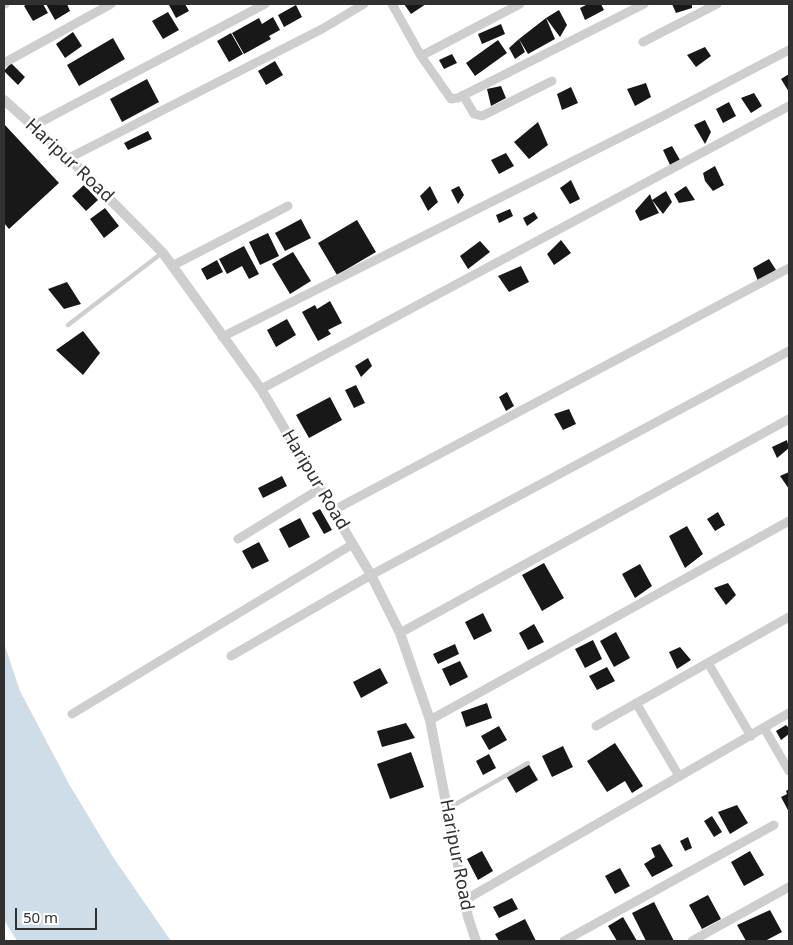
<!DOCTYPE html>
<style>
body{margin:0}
#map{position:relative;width:793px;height:945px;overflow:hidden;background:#fff;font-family:"Noto Sans",sans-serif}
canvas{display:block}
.frame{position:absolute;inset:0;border:5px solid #313131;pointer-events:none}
.scale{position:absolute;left:15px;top:908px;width:82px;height:22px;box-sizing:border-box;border:2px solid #313131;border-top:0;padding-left:6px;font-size:15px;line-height:18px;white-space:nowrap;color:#313131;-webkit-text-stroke:4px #fff;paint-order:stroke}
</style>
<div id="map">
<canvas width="793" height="945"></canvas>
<div class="frame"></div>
<div class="scale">50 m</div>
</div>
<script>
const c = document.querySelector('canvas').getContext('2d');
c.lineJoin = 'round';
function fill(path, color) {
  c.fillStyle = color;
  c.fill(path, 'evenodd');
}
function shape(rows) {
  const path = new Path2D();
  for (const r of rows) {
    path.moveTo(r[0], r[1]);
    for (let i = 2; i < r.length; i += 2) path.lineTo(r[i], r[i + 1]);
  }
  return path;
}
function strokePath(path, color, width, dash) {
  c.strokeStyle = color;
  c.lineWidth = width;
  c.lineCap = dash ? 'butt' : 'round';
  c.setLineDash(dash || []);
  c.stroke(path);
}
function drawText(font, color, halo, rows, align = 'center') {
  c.font = font + ' "Noto Sans",sans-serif';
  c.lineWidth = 5;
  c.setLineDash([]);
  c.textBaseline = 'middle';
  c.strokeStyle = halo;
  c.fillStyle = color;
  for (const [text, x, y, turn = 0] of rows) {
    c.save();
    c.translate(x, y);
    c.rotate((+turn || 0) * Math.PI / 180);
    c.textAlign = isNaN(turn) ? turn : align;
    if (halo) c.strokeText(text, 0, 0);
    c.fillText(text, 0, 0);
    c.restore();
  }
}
fill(shape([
 [4,643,20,691,69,784,113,857,171,941,17,941,4,920]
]), '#cfdde9');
fill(shape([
 [27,4,43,4,48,13,33,21,24,6],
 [46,4,67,4,70,11,55,20],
 [172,4,185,4,189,11,176,18,169,5],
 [404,4,426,4,411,14],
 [588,4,601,4,604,10,585,20,580,8],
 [672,4,692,4,692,8,676,13],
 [296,5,302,17,284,27,278,15],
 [559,10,567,25,560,37,546,18],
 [168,12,179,30,163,39,152,21],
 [273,17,280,30,269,36,271,39,244,54,232,33,259,18,262,24],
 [546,18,555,39,528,54,519,39,525,52,515,59,509,48,519,39],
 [501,24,505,34,482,44,478,34],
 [73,32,82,46,65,58,56,44],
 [231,33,243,54,229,62,217,41],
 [113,38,125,59,79,86,67,65],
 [498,40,507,53,475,76,466,63],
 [705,47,711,56,696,67,687,55],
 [452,54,457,63,444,69,439,60],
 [275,61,283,75,266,85,258,71],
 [11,63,25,77,18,85,4,71],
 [789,74,789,92,781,79],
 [147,79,159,102,122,122,110,99],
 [646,83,651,97,635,106,627,89],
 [501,86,506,98,491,106,487,89],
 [571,87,578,103,562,110,557,94],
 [754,93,762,106,751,113,741,98],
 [729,102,736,116,723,123,716,109],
 [705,120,711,132,705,144,694,125],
 [538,122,548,145,529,159,514,142],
 [4,124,59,183,9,229,4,223],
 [148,131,152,139,128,150,124,143],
 [672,146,680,160,670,165,663,150],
 [506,153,514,166,499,174,491,160],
 [715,166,724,185,713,191,705,181,703,173],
 [571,180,580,199,570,204,560,188],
 [84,185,98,200,86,211,72,196],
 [430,186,438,202,428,211,420,196],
 [459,186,464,195,458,204,451,190],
 [686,186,695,200,679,203,674,194],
 [666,191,672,202,663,214,652,200,659,213,640,221,635,211,650,194,652,200],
 [105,208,119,226,104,238,90,219],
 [510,209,513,216,499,223,496,215],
 [534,212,538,218,527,226,523,218],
 [301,219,311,238,285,251,275,233],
 [357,220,376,252,337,275,318,243],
 [268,233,279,256,260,265,249,242],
 [561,240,571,253,554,265,547,254],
 [480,241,490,252,468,269,460,256],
 [244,246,259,274,249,279,242,266,227,274,219,259],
 [293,252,311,281,290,294,272,264],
 [769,259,776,270,758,281,753,268],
 [217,260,223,272,207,280,201,269],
 [521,266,529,282,509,292,498,276],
 [67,282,81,304,64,309,48,289],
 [330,301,342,323,328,330,331,334,318,341,302,312,315,305,317,309],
 [287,319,296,335,276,347,267,330],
 [83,331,100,353,83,375,56,350],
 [368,358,372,366,361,377,355,366],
 [356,385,365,403,354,408,345,390],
 [507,392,514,406,506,411,499,397],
 [330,397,342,420,309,438,296,415],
 [569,409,576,424,563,430,554,414],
 [787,440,789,448,777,458,772,447],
 [789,472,789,489,780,476],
 [282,476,287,486,263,498,258,488],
 [320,509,332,530,324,534,312,513],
 [718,512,725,525,715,531,707,519],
 [300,518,310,537,289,548,279,529],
 [687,526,703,554,685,568,669,536],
 [259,542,269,561,252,569,242,551],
 [544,563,564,598,542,611,522,575],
 [640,564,652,586,635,598,622,574],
 [728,583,736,595,726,605,714,588],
 [483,613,492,631,474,640,465,622],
 [534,624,544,642,528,650,519,633],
 [616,632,630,658,614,667,600,641],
 [593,640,602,659,585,668,575,649],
 [455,644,459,654,438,664,433,654],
 [680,647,691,660,677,669,669,652],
 [460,661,468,677,450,686,442,669],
 [607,667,615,681,597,690,589,676],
 [380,668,388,683,361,698,353,682],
 [487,703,492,718,466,727,461,712],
 [406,723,415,738,382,747,377,731],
 [786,725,789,728,789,734,781,740,776,731],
 [499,726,507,740,489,750,481,736],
 [615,743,643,786,632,793,625,781,607,792,587,761],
 [563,746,573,767,552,777,542,756],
 [411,752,424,787,390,799,377,764],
 [489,754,496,768,483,775,476,761],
 [528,763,538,780,516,793,506,776],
 [789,789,789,812,781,797,787,794,786,791],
 [737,805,748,823,730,834,718,812],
 [712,816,722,832,714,837,704,821],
 [688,837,692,848,685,851,680,841],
 [660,844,673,866,652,877,644,864,655,857,651,848],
 [482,851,493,871,478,880,467,859],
 [750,851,764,875,744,886,731,862],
 [620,868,630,886,615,894,605,876],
 [708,895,721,919,702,929,689,905],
 [512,898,518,909,499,918,493,907],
 [654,902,674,941,646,941,632,913],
 [770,910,782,932,765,941,746,941,737,925],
 [623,917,637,941,617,941,608,926],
 [525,919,536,941,499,941,495,934]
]), '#181818');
strokePath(shape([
 [68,325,162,253],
 [447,809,528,763]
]), '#cecece', 4.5);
strokePath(shape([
 [4,4,5,4],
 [392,4,421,56,451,99,458,98,644,4],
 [643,42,717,4],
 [421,56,520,4],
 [4,63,111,4],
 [463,95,474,114,482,116,552,81],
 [33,126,265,4],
 [69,158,322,29,364,4],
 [172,266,288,206],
 [222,337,661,117,789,50],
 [261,389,789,106],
 [334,510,789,268],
 [238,539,321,488],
 [400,633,789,419],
 [231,656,371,575,789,351],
 [708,663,751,736],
 [636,703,679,776],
 [72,714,353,544],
 [430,720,789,521],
 [596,726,789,617],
 [764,728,789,771],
 [465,900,789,713],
 [564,941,774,825],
 [692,941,789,887]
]), '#cecece', 9);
strokePath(shape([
 [4,100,69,158,163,253,261,389,371,575,400,633,430,720,468,917,476,941]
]), '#cecece', 10);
drawText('18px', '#313131', '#fff', [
 ["Haripur Road",69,161,43],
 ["Haripur Road",315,480,59],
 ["Haripur Road",456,855,79]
]);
</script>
